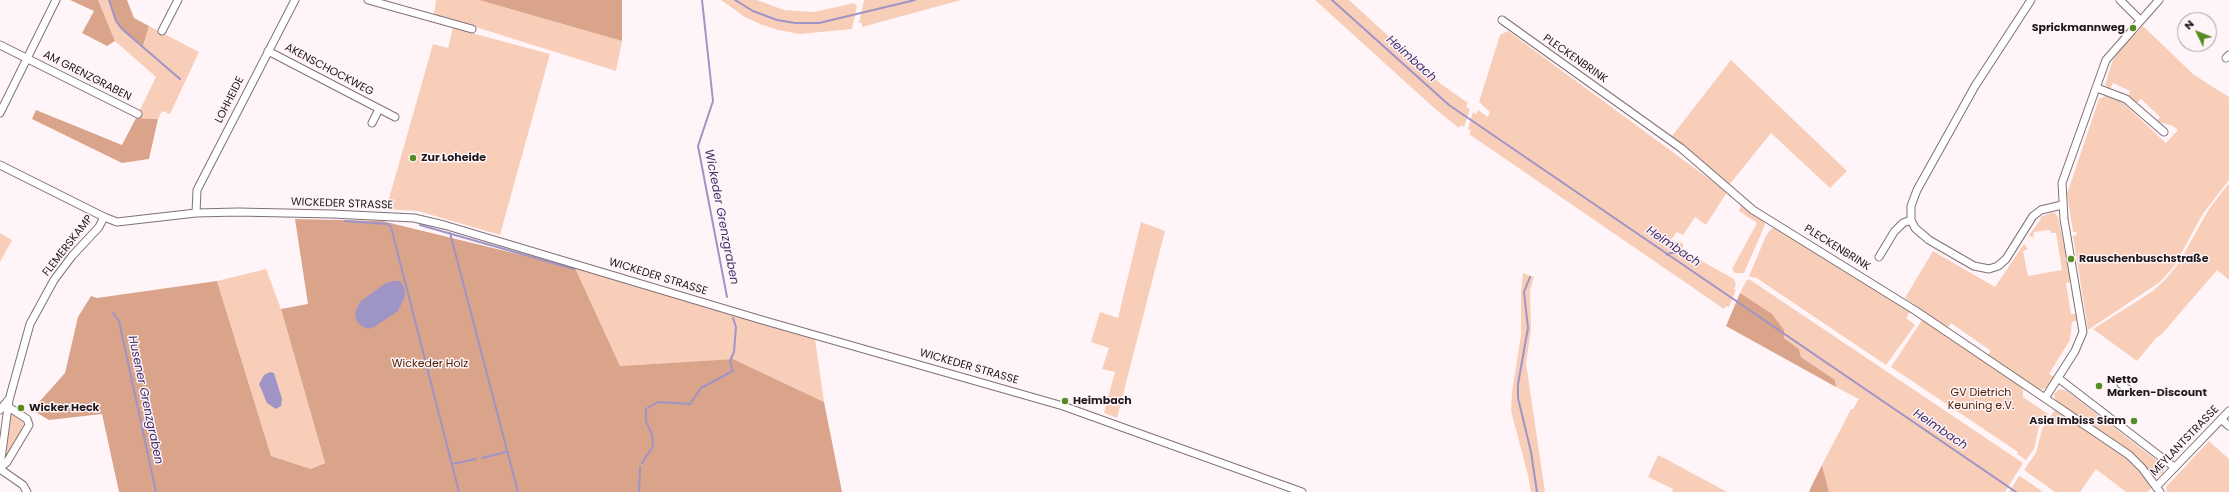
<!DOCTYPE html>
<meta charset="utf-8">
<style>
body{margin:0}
#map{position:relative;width:2229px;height:492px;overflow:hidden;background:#fff5f9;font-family:Poppins,sans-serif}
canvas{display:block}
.north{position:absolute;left:2177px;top:12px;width:40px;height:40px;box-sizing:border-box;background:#fff5f9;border:1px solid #a59da1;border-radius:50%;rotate:313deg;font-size:11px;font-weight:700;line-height:16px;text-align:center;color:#1f191c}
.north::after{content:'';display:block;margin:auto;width:14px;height:18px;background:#578b24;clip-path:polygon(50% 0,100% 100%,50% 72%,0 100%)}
</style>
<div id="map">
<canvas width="2229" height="492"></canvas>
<div class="north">N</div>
</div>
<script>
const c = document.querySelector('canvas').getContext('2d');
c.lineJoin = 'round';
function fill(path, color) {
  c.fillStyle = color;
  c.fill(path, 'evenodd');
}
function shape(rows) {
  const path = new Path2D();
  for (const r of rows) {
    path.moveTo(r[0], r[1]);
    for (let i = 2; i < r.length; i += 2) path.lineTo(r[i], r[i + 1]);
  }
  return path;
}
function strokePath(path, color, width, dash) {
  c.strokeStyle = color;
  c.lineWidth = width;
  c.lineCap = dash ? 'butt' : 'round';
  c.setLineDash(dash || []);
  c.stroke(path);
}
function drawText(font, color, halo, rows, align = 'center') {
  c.font = font + ' Poppins,sans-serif';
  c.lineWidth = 3;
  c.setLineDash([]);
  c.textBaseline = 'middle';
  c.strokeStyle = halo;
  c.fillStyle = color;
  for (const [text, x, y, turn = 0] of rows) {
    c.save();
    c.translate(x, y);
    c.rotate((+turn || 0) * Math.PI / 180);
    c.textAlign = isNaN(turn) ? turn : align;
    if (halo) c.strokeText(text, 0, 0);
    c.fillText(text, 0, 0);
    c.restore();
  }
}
fill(shape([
 [98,0,109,0,116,21,122,29,143,46,149,26,199,52,170,114,162,111,158,119,136,118,156,77,115,41],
 [436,0,479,0,622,41,616,71,434,14],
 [721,0,757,0,784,10,814,12,854,3,857,6,852,29,800,34,778,30,760,24,745,17],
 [864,0,961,0,862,27,862,23,859,23],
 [1315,0,1349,0,1441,84,1468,103,1466,107,1470,109,1464,127,1461,125,1459,128,1433,107],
 [2143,26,2194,75,2229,97,2229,180,2202,215,2175,265,2160,282,2088,330,2073,236,2077,235,2076,232,2073,232,2067,194,2099,99,2105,96,2122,102,2166,143,2178,130,2173,126,2156,121,2160,117,2141,99,2137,103,2128,97,2130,91,2113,83,2110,89,2105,85,2112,62,2117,53],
 [453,28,550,54,500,235,418,211,386,209,433,44,448,48],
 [1508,31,1727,192,1706,225,1695,217,1683,235,1677,232,1670,241,1683,243,1683,255,1691,255,1734,279,1736,285,1734,289,1736,290,1729,307,1726,306,1724,309,1469,134,1471,131,1468,129,1473,112,1476,114,1478,110,1488,117,1490,112,1479,102,1500,35],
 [1731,60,1847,171,1830,188,1771,133,1730,184,1672,136],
 [2229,183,2229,280,2217,270,2162,334,2156,338,2137,361,2093,329,2153,291,2165,280,2178,264,2209,209],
 [1741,206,1763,219,1765,225,1744,273,1735,273,1732,269,1757,223,1739,211],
 [2054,212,2058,217,2071,282,2066,283,2071,314,2077,314,2078,320,2072,322,2070,340,2049,374,2054,377,2046,388,2039,390,1987,356,1991,351,1951,323,1947,328,1905,298,1933,251,1995,287,2024,244,2028,249,2023,251,2028,276,2062,270,2056,233,2051,233,2050,230,2034,232,2033,238,2029,235,2041,219,2040,217],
 [1141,222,1165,231,1117,418,1104,413,1115,372,1102,369,1109,348,1091,342,1100,312,1118,318],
 [1776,227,1911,310,1906,318,1915,325,1886,365,1755,277,1753,278,1749,276,1766,236,1771,229],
 [0,233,12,240,0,262],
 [575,268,815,339,824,402,733,359,620,366],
 [266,269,281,309,325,463,311,469,271,456,217,281],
 [1523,273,1534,277,1530,291,1531,330,1526,363,1545,492,1531,492,1528,475,1511,411,1512,392,1521,335,1521,292],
 [1749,279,2023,463,2005,492,1829,492,1822,465,1851,409,1853,409,1859,399,1836,387,1835,380,1801,357,1799,349,1784,338,1740,293,1746,281],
 [1922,320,2023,386,2023,397,2048,414,2039,427,2034,449,2026,460,2017,454,2018,452,1891,367],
 [2059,389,2067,391,2161,464,2164,468,2163,473,2155,477,2134,455,2056,402,2054,394],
 [2055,410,2126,458,2153,487,2147,492,2126,492,2096,469,2080,492,2055,492,2024,470,2036,453,2042,429],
 [10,413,22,421,24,427,5,458],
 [2209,441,2229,459,2229,492,2167,492,2166,487],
 [1658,455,1664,458,1727,492,1672,492,1673,489,1648,477],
 [2019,476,2020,476,2043,492,2009,492]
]), '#f9ceb8');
fill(shape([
 [70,0,98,0,115,41,107,46,82,33,94,11],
 [109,0,127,0,134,18,149,26,143,46,122,29,116,21],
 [479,0,622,0,622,41],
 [36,110,122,145,136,118,158,119,149,159,122,163,32,119],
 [295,219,382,221,575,268,620,366,733,359,824,402,842,492,119,492,102,414,49,420,32,410,65,373,78,317,91,296,97,298,217,281,271,456,311,469,325,463,281,309,308,304],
 [1740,293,1772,314,1784,330,1784,338,1799,349,1801,357,1835,380,1836,387,1726,326],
 [1822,465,1829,492,1809,492,1812,485]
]), '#d9a48a');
fill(shape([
 [393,281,400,281,404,287,405,296,398,311,374,327,368,329,360,325,356,320,355,312,360,302,384,284],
 [270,372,274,373,282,399,281,406,276,409,267,403,259,384,264,375]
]), '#9e94c6');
strokePath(shape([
 [109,0,116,21,122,29,180,79],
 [702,0,713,101,698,146,727,297],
 [735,0,753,11,777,20,795,23,819,23,915,0],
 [1332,0,1449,105,2016,492],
 [345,221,388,224,391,227,459,492],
 [420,225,574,269],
 [450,233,518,492],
 [1667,255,1670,253,1683,253],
 [1530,277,1524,292,1528,328,1518,384,1518,398,1531,452,1537,492],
 [113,313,119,321,156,492],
 [482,458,506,452],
 [642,463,653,446,652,434,646,422,646,409,658,402,690,404,701,388,733,371,730,361,734,352,736,327,733,318],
 [452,464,476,459],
 [639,492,640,467]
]), '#9e94c6', 2);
const minor = shape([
 [368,0,472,29],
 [2120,0,2140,20],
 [1502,20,1681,148,1753,210,1916,311,2129,455,2142,468,2160,492],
 [162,31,178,0],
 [0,45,138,114],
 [268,51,395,117],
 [2226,58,2229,55],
 [2097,88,2126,99,2164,132],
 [0,113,56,0],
 [372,123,379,109],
 [0,165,104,217,117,222,196,213,238,212,332,214,414,218,444,225,762,320,1063,406,1302,492],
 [196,213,197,190,295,0],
 [1911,220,1915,228,1929,240,1974,266,1989,269,1998,266,2006,259,2033,216,2041,210,2062,205],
 [1879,257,1894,232,1903,223,1911,220,1911,206,1917,190,1975,86,2031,0],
 [2058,378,2174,467],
 [2121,384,2131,392],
 [2045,398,2075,351,2083,332,2064,219,2062,183,2106,60,2159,0],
 [0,410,8,400],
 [2221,419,2229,426],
 [0,466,9,400,30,324,54,280,72,256,99,227,104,217],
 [0,468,7,462,29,425,27,419,7,406],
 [0,469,23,485,27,492],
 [2156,487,2229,411]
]);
strokePath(minor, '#7f7177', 9);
strokePath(minor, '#fff', 7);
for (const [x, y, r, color] of [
 [2133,28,4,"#578b24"],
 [413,158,4,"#578b24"],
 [2071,259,4,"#578b24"],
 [2099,386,4,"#578b24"],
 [1065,401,4,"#578b24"],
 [21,408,4,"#578b24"],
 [2134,421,4,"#578b24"]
]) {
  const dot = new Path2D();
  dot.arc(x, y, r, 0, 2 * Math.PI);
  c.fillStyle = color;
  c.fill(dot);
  strokePath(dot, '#fff5f9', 1.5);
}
drawText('bold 11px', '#1f191c', '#fff5f9', [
 ["Sprickmannweg",2125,28,"right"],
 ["Zur Loheide",421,158],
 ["Rauschenbuschstraße",2079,259],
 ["Netto",2107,380],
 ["Marken-Discount",2107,393],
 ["Heimbach",1073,401],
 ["Wicker Heck",29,408],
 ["Asia Imbiss Siam",2126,421,"right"]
], 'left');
drawText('11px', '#1f191c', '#fff5f9', [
 ["PLECKENBRINK",1575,59,35],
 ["AKENSCHOCKWEG",329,70,28],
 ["AM GRENZGRABEN",87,76,27],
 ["LOHHEIDE",230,100,-63],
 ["WICKEDER STRASSE",342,204,2],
 ["FLEMERSKAMP",68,246,-52],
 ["PLECKENBRINK",1837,248,32],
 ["WICKEDER STRASSE",658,277,17],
 ["WICKEDER STRASSE",969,367,16],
 ["MEYLANTSTRASSE",2185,441,-46]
]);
drawText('11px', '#4b1c00', '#fff5f9', [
 ["Wickeder Holz",430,364],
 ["GV Dietrich",1981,393],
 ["Keuning e.V.",1981,406]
]);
drawText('italic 12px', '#41306d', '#fff5f9', [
 ["Heimbach",1411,59,42],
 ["Wickeder Grenzgraben",721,217,79],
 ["Heimbach",1673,247,34],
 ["Husener Grenzgraben",145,400,78],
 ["Heimbach",1940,430,34]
]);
</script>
